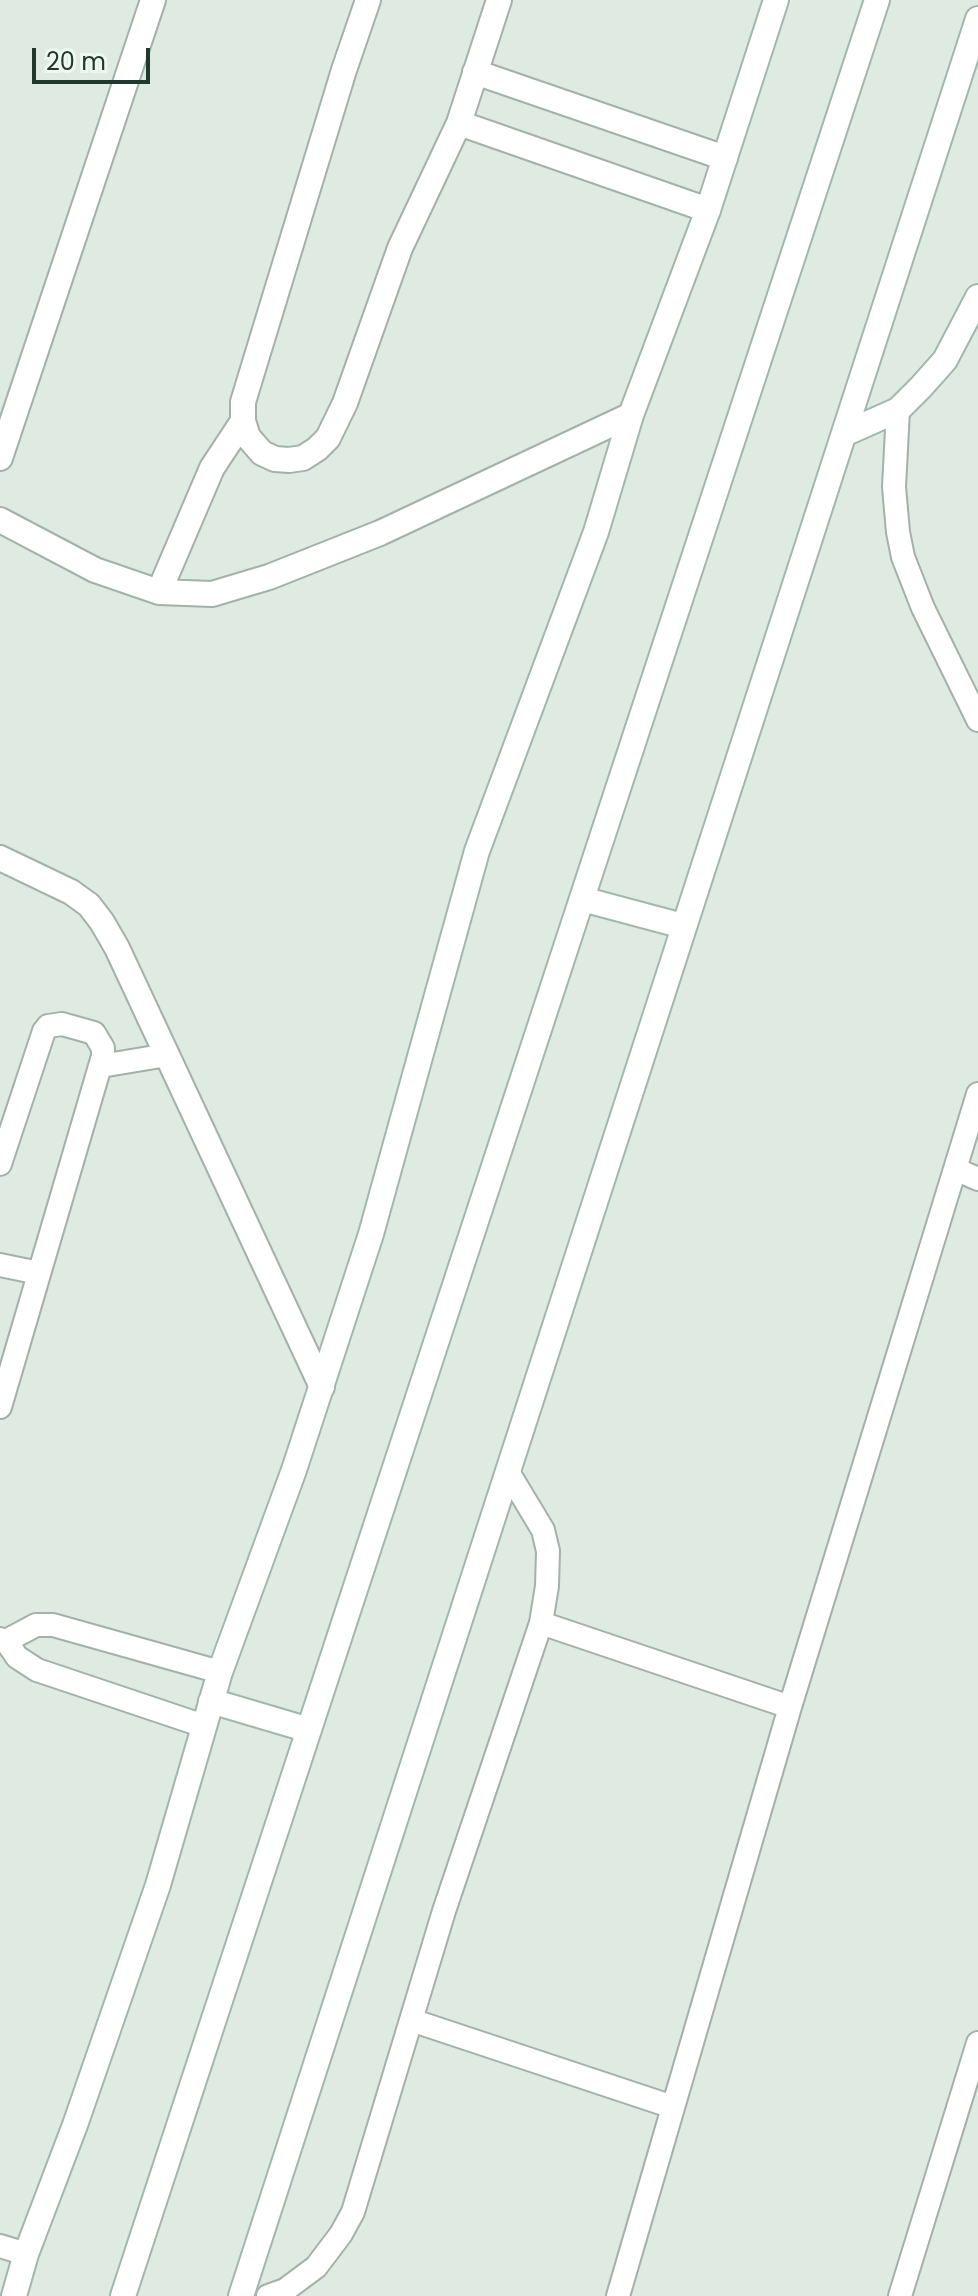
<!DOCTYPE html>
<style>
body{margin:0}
#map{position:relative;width:978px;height:2296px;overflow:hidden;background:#dfeae3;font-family:Poppins,sans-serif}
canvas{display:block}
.scale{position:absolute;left:32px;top:48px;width:118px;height:36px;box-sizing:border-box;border:4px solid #20392e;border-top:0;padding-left:10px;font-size:24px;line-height:28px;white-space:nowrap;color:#20392e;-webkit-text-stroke:6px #eff7f1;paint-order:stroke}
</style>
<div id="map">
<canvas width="978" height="2296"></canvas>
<div class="scale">20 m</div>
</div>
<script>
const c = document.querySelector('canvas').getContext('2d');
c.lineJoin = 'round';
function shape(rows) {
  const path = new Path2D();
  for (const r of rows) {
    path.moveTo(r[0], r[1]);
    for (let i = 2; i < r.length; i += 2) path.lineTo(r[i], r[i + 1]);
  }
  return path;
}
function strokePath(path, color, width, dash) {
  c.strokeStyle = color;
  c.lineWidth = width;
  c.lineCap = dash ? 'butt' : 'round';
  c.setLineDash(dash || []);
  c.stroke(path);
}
const lane = shape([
 [898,410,894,487,898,532,903,557,923,608,978,720],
 [101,1066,167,1055],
 [0,1164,44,1031,48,1026,62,1024,94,1033,103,1048,103,1056,0,1407],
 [955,1169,978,1179],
 [0,1265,39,1273],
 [541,1623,790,1707],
 [0,1639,6,1641,17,1657,37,1670,204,1726],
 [6,1641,36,1625,53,1625,220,1672],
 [411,2020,673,2107],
 [0,2246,26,2254],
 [268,2296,285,2290,316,2267,341,2234,353,2212,444,1911,541,1623,547,1586,548,1551,543,1530,508,1472],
 [618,2296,790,1707,978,1094],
 [900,2296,978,2043]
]);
const street = shape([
 [368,0,344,70,243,402,243,421,248,437,262,453,275,459,289,460,303,458,317,449,328,438,345,403,400,248,459,123,499,0],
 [475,72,725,158],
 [459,123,708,210],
 [0,458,153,0],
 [0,520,95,570,159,592,212,594,269,577,380,533,631,415],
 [159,592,212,468,243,421],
 [0,858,71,892,89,905,102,922,117,948,322,1387]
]);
const secondary = shape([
 [844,434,898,410,921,387,945,360,978,297],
 [582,899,683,926],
 [211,1701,309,1730],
 [14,2296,26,2254,75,2125,158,1885,220,1672,294,1470,371,1234,477,851,596,532,631,415,708,210,776,0],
 [123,2296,877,0],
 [241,2296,978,19]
]);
strokePath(lane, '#a2b1a9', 26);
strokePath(street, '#a2b1a9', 28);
strokePath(secondary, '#a0b8ac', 28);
strokePath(lane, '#fff', 22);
strokePath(street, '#fff', 24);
strokePath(secondary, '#fff', 24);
</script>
